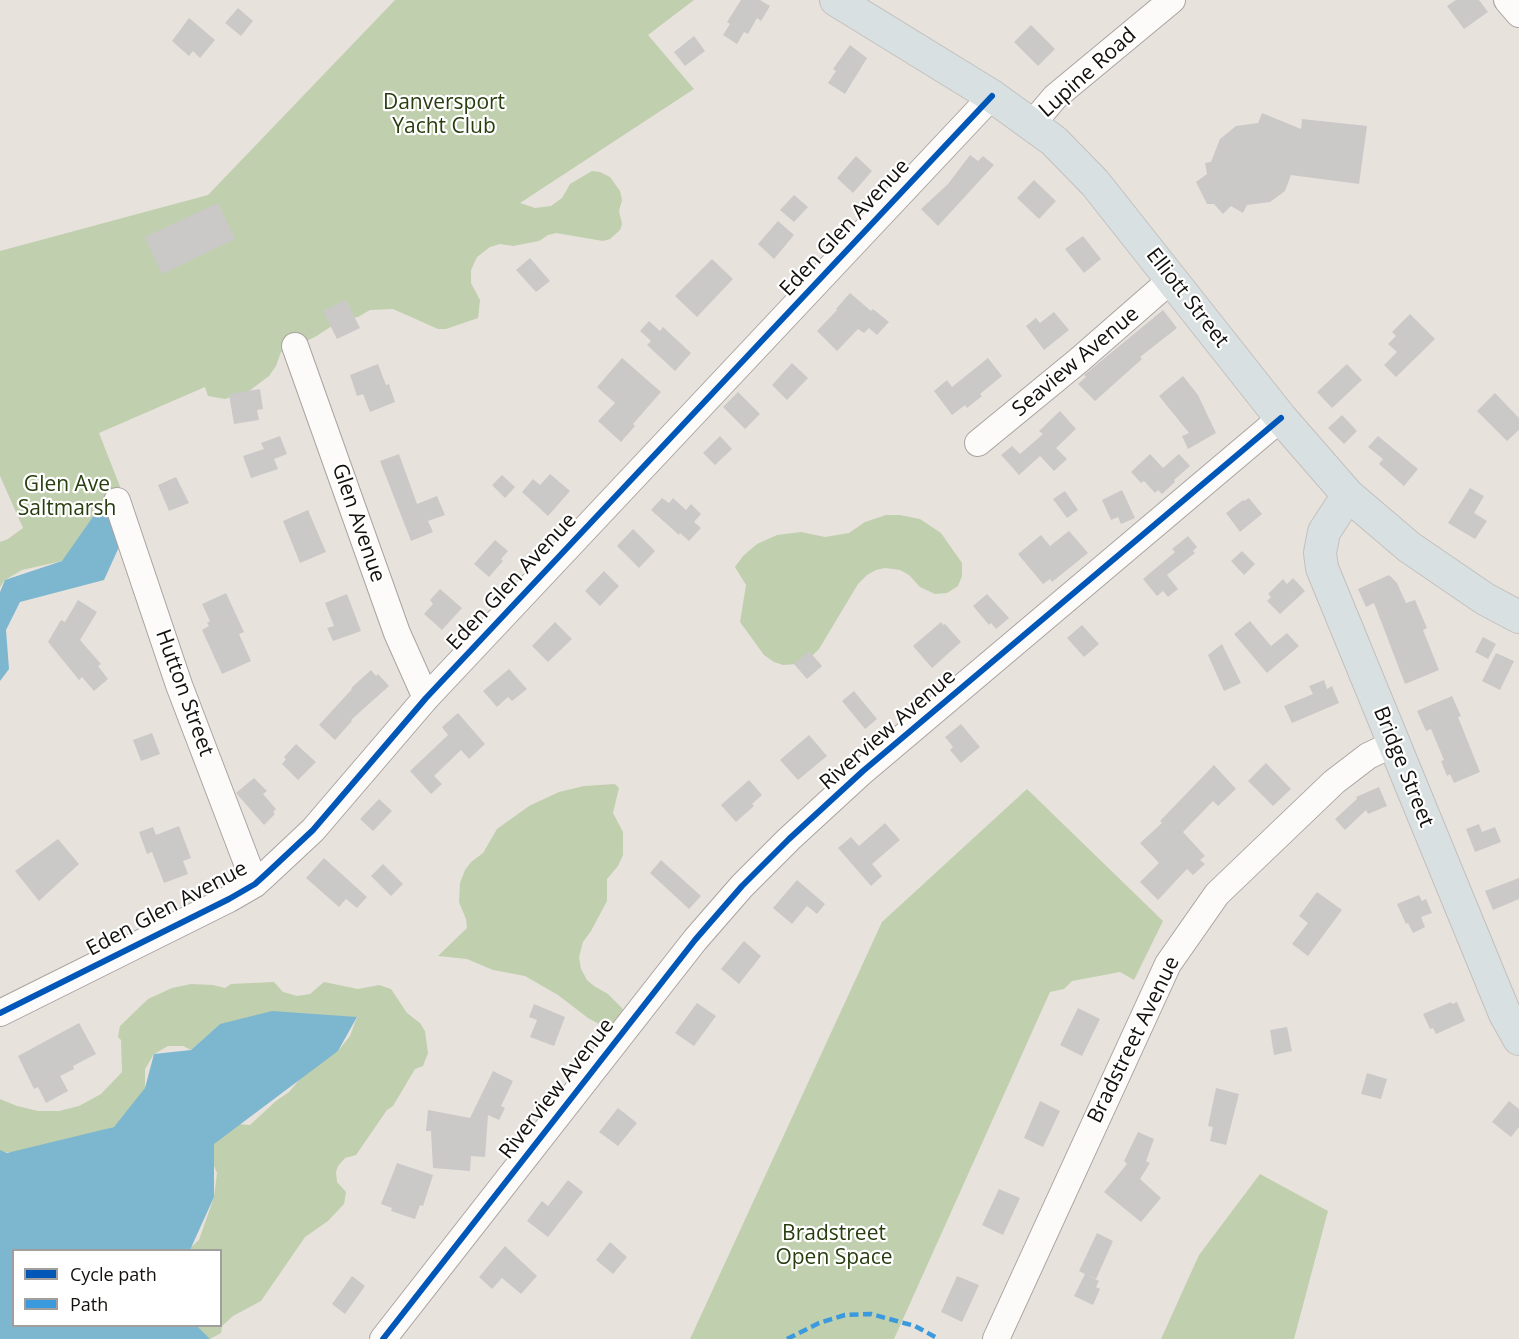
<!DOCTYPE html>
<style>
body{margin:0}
#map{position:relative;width:1519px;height:1339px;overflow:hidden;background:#e8e2dd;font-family:"Open Sans",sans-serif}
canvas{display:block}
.legend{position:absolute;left:12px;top:1249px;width:210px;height:78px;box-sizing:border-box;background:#fff;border:2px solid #a19f9e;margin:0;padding:8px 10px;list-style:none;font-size:18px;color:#13100d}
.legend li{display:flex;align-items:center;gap:12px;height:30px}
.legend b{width:30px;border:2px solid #a19f9e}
</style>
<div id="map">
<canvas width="1519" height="1339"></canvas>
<ul class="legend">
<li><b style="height:8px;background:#0057b8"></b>Cycle path</li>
<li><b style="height:8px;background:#3b9ade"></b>Path</li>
</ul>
</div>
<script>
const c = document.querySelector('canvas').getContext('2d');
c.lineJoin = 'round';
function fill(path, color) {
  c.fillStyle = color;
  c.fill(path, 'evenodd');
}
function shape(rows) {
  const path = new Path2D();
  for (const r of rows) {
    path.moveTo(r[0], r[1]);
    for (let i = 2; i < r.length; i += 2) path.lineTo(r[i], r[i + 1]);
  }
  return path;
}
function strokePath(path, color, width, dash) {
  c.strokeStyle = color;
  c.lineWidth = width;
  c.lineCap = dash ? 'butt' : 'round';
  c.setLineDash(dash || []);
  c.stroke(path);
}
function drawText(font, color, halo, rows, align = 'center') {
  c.font = font + ' "Open Sans",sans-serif';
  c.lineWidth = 4.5;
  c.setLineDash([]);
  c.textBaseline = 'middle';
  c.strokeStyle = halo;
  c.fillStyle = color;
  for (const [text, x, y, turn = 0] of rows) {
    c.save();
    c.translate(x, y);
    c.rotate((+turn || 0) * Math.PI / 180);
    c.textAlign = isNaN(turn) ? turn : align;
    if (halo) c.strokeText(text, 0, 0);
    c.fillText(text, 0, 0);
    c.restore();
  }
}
fill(shape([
 [395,0,694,0,648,35,694,89,520,203,535,208,551,206,562,198,570,184,592,171,600,172,610,177,620,191,622,200,619,211,622,224,620,230,610,239,603,241,556,233,548,235,539,241,513,246,500,244,490,247,477,257,471,270,471,283,480,300,478,318,446,329,438,329,393,309,370,310,358,317,341,320,315,337,281,352,276,366,269,376,249,391,225,399,208,396,205,387,99,433,139,535,70,553,62,561,22,570,5,580,0,587,0,542,8,539,23,528,0,476,0,251,208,195],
 [886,515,900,515,920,519,941,533,962,563,962,576,958,586,947,593,935,594,920,587,909,575,900,570,885,568,876,570,867,575,858,584,819,649,809,659,796,664,783,665,774,662,764,655,740,622,746,585,735,567,743,556,757,544,777,535,801,532,825,537,849,533,865,522],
 [615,784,619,788,613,813,623,832,623,855,618,866,607,879,607,901,591,931,583,942,579,957,581,969,587,980,594,986,608,994,622,1008,626,1018,612,1031,588,1018,558,995,525,976,493,970,467,959,438,956,467,928,466,919,459,902,460,883,465,870,471,862,483,853,497,829,529,806,559,792,584,786],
 [1027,789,1163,921,1134,980,1120,972,1072,981,1064,989,1050,992,894,1339,690,1339,882,922],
 [274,982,283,992,297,996,310,994,324,982,358,989,379,985,391,989,407,1013,420,1023,425,1031,428,1053,423,1066,415,1069,393,1106,387,1110,356,1155,345,1158,338,1166,336,1172,337,1182,346,1192,344,1204,328,1221,305,1237,261,1301,233,1316,222,1326,221,1333,210,1339,197,1330,193,1326,220,1326,220,1250,188,1250,199,1240,214,1197,217,1173,213,1163,213,1147,215,1140,239,1124,250,1125,276,1101,289,1092,313,1064,338,1051,350,1036,357,1017,220,1024,191,1050,183,1046,168,1046,154,1054,145,1069,145,1088,124,1120,114,1127,25,1153,0,1152,0,1099,17,1106,38,1111,59,1111,79,1106,101,1094,122,1072,121,1040,118,1037,120,1026,148,999,172,988,191,984,213,985,225,988,231,984],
 [1260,1174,1328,1211,1294,1339,1161,1339,1199,1255]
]), '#c0cfad');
fill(shape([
 [104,501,119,547,104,580,20,602,6,630,9,669,0,681,0,592,5,580,62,561],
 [272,1011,357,1017,338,1051,214,1144,214,1197,190,1250,14,1250,14,1326,197,1326,210,1339,0,1339,0,1150,7,1153,114,1127,145,1088,154,1054,191,1050,220,1024]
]), '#7db7cf');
fill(shape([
 [741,0,760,0,770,6,761,21,757,18,748,34,744,32,737,44,723,35,730,24,727,22],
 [1456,0,1479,0,1488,12,1464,29,1447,6],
 [238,8,253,21,241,36,225,23],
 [189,18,215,40,200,58,193,51,189,56,172,41],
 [1031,25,1055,49,1038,66,1014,42],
 [694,36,705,51,685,66,674,52],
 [850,45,867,58,845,94,828,83,836,71,833,69],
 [1262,113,1301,129,1302,119,1367,126,1359,184,1291,175,1285,191,1270,202,1247,205,1243,213,1231,206,1223,214,1214,204,1207,204,1196,182,1207,174,1205,163,1211,162,1220,139,1236,126,1258,123],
 [970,155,978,161,983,156,994,165,938,226,921,209,948,184],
 [856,156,872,171,853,193,837,178],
 [1034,180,1056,201,1039,219,1017,198],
 [794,195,808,207,794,222,780,210],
 [218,203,235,239,162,274,145,237],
 [778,221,794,235,774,259,758,244],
 [1083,236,1101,259,1084,273,1065,249],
 [530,258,550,281,536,292,516,270],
 [712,259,733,279,697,317,675,296],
 [850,293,871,311,873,309,889,322,877,335,869,328,864,333,858,329,837,351,817,331,837,310,836,309],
 [346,300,360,328,337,339,323,311],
 [1163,310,1177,328,1140,357,1142,359,1095,401,1078,384,1086,377,1084,375],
 [1054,312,1069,330,1044,350,1026,326,1036,318,1040,323],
 [1410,314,1435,339,1396,377,1384,365,1397,352,1388,344,1396,336,1392,332],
 [649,321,660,331,663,327,691,353,675,371,647,345,651,341,640,331],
 [622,358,661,392,633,424,635,426,621,442,598,421,615,403,597,387],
 [988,358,1002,376,980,394,982,396,967,408,965,405,952,415,934,391,947,380,952,387],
 [792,363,808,378,787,400,772,385],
 [378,364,386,385,389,384,395,402,370,412,363,394,357,396,350,375],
 [1347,364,1362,380,1332,408,1317,392],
 [1183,376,1198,395,1216,433,1188,449,1182,436,1189,433,1159,396],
 [260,389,263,409,257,410,259,420,234,424,229,394],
 [738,392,760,414,745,429,723,407],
 [1495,393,1519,418,1519,430,1507,441,1477,411],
 [1060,411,1076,429,1056,448,1067,459,1054,471,1040,456,1019,475,1001,455,1012,446,1020,454,1043,434,1039,431],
 [1342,415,1357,431,1344,444,1328,428],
 [280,436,287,454,274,459,278,469,251,478,243,456,264,449,261,443],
 [720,436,732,449,715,465,703,453],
 [1378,436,1418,469,1404,486,1379,464,1383,459,1368,447],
 [399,454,417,504,437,496,445,515,428,521,433,532,411,541,380,461],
 [1150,454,1163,468,1179,454,1190,466,1174,480,1175,482,1162,494,1158,490,1155,493,1144,481,1141,483,1131,472],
 [550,474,570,491,548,516,522,492,533,479,540,485],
 [502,475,515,487,505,498,492,485],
 [176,477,189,503,169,511,158,485],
 [1470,488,1484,496,1474,513,1487,521,1475,539,1448,523],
 [1122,490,1135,518,1121,524,1118,517,1111,520,1102,500],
 [1065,491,1078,510,1067,518,1053,499],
 [662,498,669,503,673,498,686,510,691,504,701,514,694,522,701,528,689,541,680,533,679,535,651,510],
 [1249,498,1262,514,1240,532,1226,513,1243,500,1244,501],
 [308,510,326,552,300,563,283,521],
 [633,529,655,551,639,568,617,546],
 [1069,531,1088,553,1052,582,1050,579,1043,584,1018,554,1041,535,1050,546],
 [1188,536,1197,547,1193,551,1195,553,1167,575,1178,589,1168,597,1163,591,1157,596,1143,579,1175,552,1172,549],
 [495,540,508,551,501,559,503,561,489,577,474,564],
 [1242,551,1255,564,1244,575,1231,561],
 [604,571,619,586,600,606,585,591],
 [1389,575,1397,583,1406,603,1415,600,1427,628,1423,630,1439,670,1405,684,1374,603,1366,607,1358,589],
 [1293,578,1305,591,1280,614,1267,601,1271,597,1268,594,1283,579,1287,584],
 [440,589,462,608,442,630,424,614,433,604,430,600],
 [226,593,244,632,239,634,251,661,222,674,202,630,209,626,207,623,210,621,202,604],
 [347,594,361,631,333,641,327,628,334,626,325,603],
 [987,594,1009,618,996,629,991,623,989,625,973,606],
 [78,600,97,612,80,640,101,664,98,666,108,679,94,691,82,677,79,680,48,642,61,620,65,622],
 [1250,621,1271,646,1287,633,1299,646,1267,673,1234,634],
 [555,622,572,639,548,662,532,646],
 [941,622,943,625,945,624,961,642,932,668,913,646],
 [1082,625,1099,644,1084,657,1067,638],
 [1483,637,1496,644,1488,659,1475,652],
 [1222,644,1241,683,1224,691,1208,655],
 [809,651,822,666,807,679,794,664],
 [1496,653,1514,661,1500,690,1482,681],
 [509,669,527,689,512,701,508,697,497,707,483,691],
 [371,670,376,676,378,674,389,686,351,720,352,721,335,740,319,725,352,689,351,688],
 [1324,680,1327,689,1332,686,1339,703,1292,723,1284,706,1313,694,1309,686],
 [854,691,877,719,865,729,842,701],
 [1452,696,1461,716,1458,717,1480,772,1454,783,1450,774,1447,776,1441,761,1444,760,1431,729,1426,731,1417,711],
 [458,713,485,744,469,759,461,750,434,776,442,784,431,794,410,771,448,735,442,727],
 [961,724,980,747,961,763,950,750,953,747,945,737],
 [152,733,160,754,141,761,133,740],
 [809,735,827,756,798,780,780,760],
 [296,744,316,762,298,780,282,764,286,759,284,757],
 [1266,763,1291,789,1273,806,1248,781],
 [1214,765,1236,789,1218,806,1213,801,1183,832,1205,856,1200,860,1205,864,1193,875,1187,869,1158,900,1140,882,1159,863,1140,843,1162,823,1160,821],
 [254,778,267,791,263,794,276,809,273,812,275,814,264,825,236,793],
 [749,780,762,795,752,804,754,806,736,822,721,805],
 [1379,787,1387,806,1368,814,1366,810,1345,830,1335,819,1357,799,1356,797],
 [379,799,392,811,373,831,360,819],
 [885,823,900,840,872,864,882,876,871,886,838,848,851,837,859,846],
 [1479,824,1482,832,1495,827,1501,842,1475,852,1466,829],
 [179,826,191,858,183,861,188,874,164,883,152,852,147,854,139,832,153,827,156,835],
 [58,839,79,864,39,901,15,871],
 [324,858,367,897,357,908,346,899,339,907,306,878],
 [661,860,701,896,689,909,650,873],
 [383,864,403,884,391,896,371,876],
 [1519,878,1519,899,1493,910,1485,891],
 [797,880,825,904,817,914,807,906,792,924,773,908],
 [1317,892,1342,910,1308,956,1292,944,1308,923,1299,916],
 [1419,895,1422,901,1426,899,1432,913,1421,917,1425,927,1413,933,1408,923,1406,924,1397,904],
 [744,941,761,956,739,984,721,969],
 [1451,1002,1452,1004,1457,1002,1465,1021,1436,1034,1433,1028,1430,1029,1423,1014],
 [697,1003,716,1016,694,1046,675,1033],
 [534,1004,565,1017,554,1046,530,1037,537,1020,529,1017],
 [1078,1008,1100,1019,1082,1056,1060,1045],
 [79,1023,96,1054,73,1066,74,1069,60,1076,68,1091,46,1103,38,1087,34,1089,18,1056],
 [1287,1027,1292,1051,1274,1055,1270,1030],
 [493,1071,513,1081,501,1106,505,1108,499,1120,488,1115,485,1157,471,1156,470,1171,433,1168,431,1131,426,1131,428,1110,470,1118],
 [1367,1073,1387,1079,1381,1099,1361,1094],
 [1216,1088,1239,1094,1226,1145,1210,1141,1213,1127,1208,1126],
 [1040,1101,1060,1111,1043,1147,1024,1138],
 [1509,1101,1519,1109,1519,1127,1511,1137,1492,1122],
 [618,1108,637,1123,618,1146,599,1132],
 [1138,1132,1154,1139,1146,1161,1150,1163,1140,1179,1161,1198,1141,1222,1104,1192,1127,1164,1124,1161],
 [397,1163,433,1175,423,1206,420,1205,415,1219,391,1211,392,1208,381,1204],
 [568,1180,583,1192,548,1237,527,1221,542,1201,548,1206],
 [999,1189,1020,1198,1003,1235,982,1225],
 [1097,1233,1113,1241,1096,1279,1087,1275,1099,1281,1096,1287,1100,1289,1093,1305,1074,1296,1085,1274,1079,1271],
 [610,1242,627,1257,613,1274,596,1260],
 [505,1246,537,1276,521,1294,502,1278,492,1289,479,1277],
 [352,1276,365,1286,345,1314,332,1304],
 [957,1276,979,1285,962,1322,941,1312]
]), '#cbc8c8');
const minor = shape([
 [1507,0,1519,14],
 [1032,124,1055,97,1172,0],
 [295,346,397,633,426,698],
 [978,443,1078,361,1172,279],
 [117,501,179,685,255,884],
 [0,1013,229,899,255,884,266,874,313,830,426,698,992,96],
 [383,1339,695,940,742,886,789,839,863,771,1281,418],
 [996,1339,1168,964,1217,894,1334,782,1368,756,1393,744]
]);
const major = shape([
 [836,0,992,96,1054,141,1095,183,1281,418,1348,495,1409,547,1485,599,1519,617],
 [1348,495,1324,532,1320,553,1322,568,1505,1014,1519,1039]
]);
strokePath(minor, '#a9a4a0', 28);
strokePath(major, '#c3c0be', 34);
strokePath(minor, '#fcfbfa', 26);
strokePath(major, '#d8e0e1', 32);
strokePath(shape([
 [787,1339,819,1323,845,1315,871,1314,915,1326,939,1339]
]), '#3b9ade', 4.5, [9, 4.5]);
strokePath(shape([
 [0,1013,229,899,255,884,266,874,313,830,426,698,992,96],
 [383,1339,695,940,742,886,789,839,863,771,1281,418]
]), '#0057b8', 6);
drawText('21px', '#13100d', '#fff', [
 ["Lupine Road",1088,73,-42],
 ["Eden Glen Avenue",845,228,-47],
 ["Elliott Street",1187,298,52],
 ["Seaview Avenue",1076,362,-40],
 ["Glen Avenue",358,523,71],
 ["Eden Glen Avenue",512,582,-47],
 ["Hutton Street",184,693,70],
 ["Riverview Avenue",888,730,-41],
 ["Bridge Street",1403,767,68],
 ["Eden Glen Avenue",167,909,-28],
 ["Bradstreet Avenue",1134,1040,-64],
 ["Riverview Avenue",557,1089,-52]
]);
drawText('21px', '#283e0f', '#fff', [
 ["Danversport",444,103],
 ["Yacht Club",444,127],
 ["Glen Ave",67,485],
 ["Saltmarsh",67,509],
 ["Bradstreet",834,1234],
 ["Open Space",834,1258]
]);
</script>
